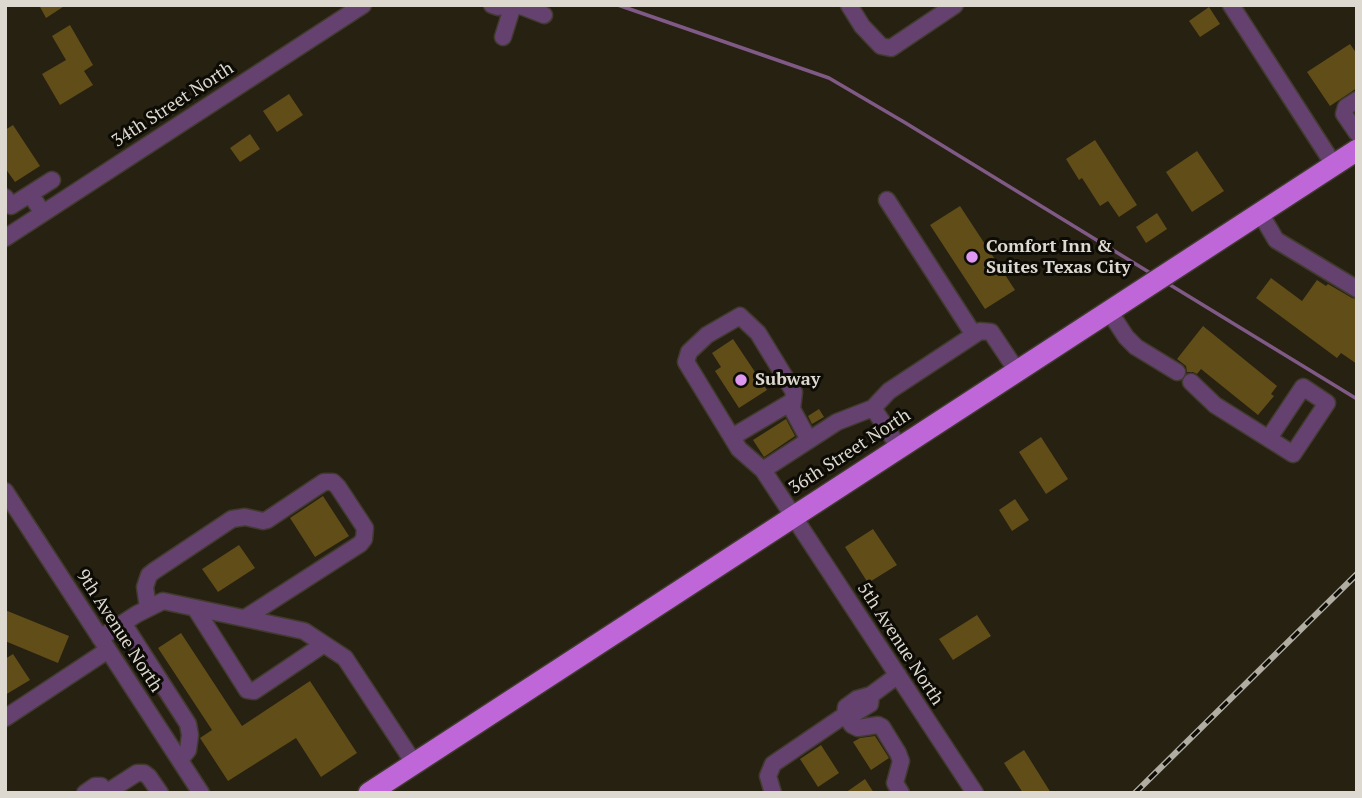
<!DOCTYPE html>
<style>
body{margin:0}
#map{position:relative;width:1362px;height:798px;overflow:hidden;background:#272112;font-family:"PT Serif",serif}
canvas{display:block}
.frame{position:absolute;inset:0;border:7px solid #ddd9d0;pointer-events:none}
</style>
<div id="map">
<canvas width="1362" height="798"></canvas>
<div class="frame"></div>
</div>
<script>
const c = document.querySelector('canvas').getContext('2d');
c.lineJoin = 'round';
function shape(rows) {
  const path = new Path2D();
  for (const r of rows) {
    path.moveTo(r[0], r[1]);
    for (let i = 2; i < r.length; i += 2) path.lineTo(r[i], r[i + 1]);
  }
  return path;
}
function strokePath(path, color, width, dash) {
  c.strokeStyle = color;
  c.lineWidth = width;
  c.lineCap = dash ? 'butt' : 'round';
  c.setLineDash(dash || []);
  c.stroke(path);
}
function fill(path, color) {
  c.fillStyle = color;
  c.fill(path, 'evenodd');
}
function drawText(font, color, halo, rows, align = 'center') {
  c.font = font + ' "PT Serif",serif';
  c.lineWidth = 6;
  c.setLineDash([]);
  c.textBaseline = 'middle';
  c.strokeStyle = halo;
  c.fillStyle = color;
  for (const [text, x, y, turn = 0] of rows) {
    c.save();
    c.translate(x, y);
    c.rotate((+turn || 0) * Math.PI / 180);
    c.textAlign = isNaN(turn) ? turn : align;
    if (halo) c.strokeText(text, 0, 0);
    c.fillText(text, 0, 0);
    c.restore();
  }
}
strokePath(shape([
 [618,5,829,78,904,122,1152,274],
 [1167,283,1357,399]
]), '#805a86', 3.5);
fill(shape([
 [39,5,66,5,46,18],
 [1209,7,1220,24,1200,37,1189,21],
 [70,25,93,65,84,71,93,85,60,105,42,74,66,60,52,36],
 [1350,44,1357,54,1357,88,1330,106,1307,72],
 [289,94,303,115,277,132,263,111],
 [13,125,40,166,15,182,5,168,5,130],
 [250,134,260,149,240,162,230,148],
 [1095,140,1137,205,1119,217,1108,201,1100,206,1082,178,1079,180,1066,159],
 [1197,151,1224,191,1192,212,1166,172],
 [960,206,1015,290,985,309,930,225],
 [1157,213,1167,229,1146,243,1136,227],
 [1271,278,1302,301,1317,280,1326,286,1328,284,1352,298,1357,299,1357,364,1341,353,1337,358,1256,298],
 [1203,326,1277,386,1271,394,1274,396,1258,415,1201,369,1197,374,1193,372,1187,372,1186,366,1177,359],
 [733,339,767,390,739,408,715,371,721,367,712,353],
 [819,409,824,417,812,424,808,416],
 [786,419,795,436,764,457,753,440],
 [1041,437,1068,479,1046,494,1019,452],
 [323,496,349,536,315,557,290,518],
 [1015,499,1029,520,1012,531,999,510],
 [873,529,897,565,868,583,845,547],
 [239,545,255,568,218,592,202,569],
 [5,610,69,636,58,663,5,641],
 [977,615,991,636,953,660,939,639],
 [181,633,242,726,310,681,357,753,321,777,296,738,228,781,200,738,212,730,158,648],
 [13,654,30,680,5,695,5,659],
 [875,736,889,758,871,770,853,742,860,738],
 [821,745,839,773,818,787,800,759],
 [1024,750,1051,793,1023,793,1004,763],
 [865,779,874,793,845,793]
]), '#604d18');
const minor = shape([
 [492,5,498,7,500,5],
 [518,5,544,15],
 [849,5,862,26,881,46,891,48,955,5],
 [1231,5,1334,165],
 [503,37,513,5],
 [1357,100,1346,107,1344,114,1357,133],
 [30,194,52,180],
 [5,197,11,206,30,194,43,213],
 [887,200,974,335],
 [1260,213,1276,240,1357,289],
 [5,238,363,5],
 [1109,311,1126,337,1136,347,1177,372],
 [1191,382,1215,405,1293,454,1327,403,1303,387,1269,438],
 [873,408,899,447],
 [732,437,793,401],
 [763,470,739,449,686,362,689,352,707,335,740,316,758,333,794,392,792,409,809,440],
 [5,491,201,793],
 [148,608,145,587,149,575,154,571,232,519,245,517,263,521,267,520,324,482,333,482,338,487,365,528,364,539,360,544,245,618],
 [195,608,247,690,254,691,324,644],
 [123,623,188,724,190,735,188,750,180,760],
 [100,638,137,614,163,601,304,631,345,658,414,763],
 [871,695,870,704,852,715,845,715,846,707,857,699,871,695,898,675],
 [5,718,108,650],
 [85,793,95,786,101,786,104,790,109,791,137,773,144,773,149,777,160,793],
 [773,793,768,776,773,764,845,715,852,725,858,728,878,725,882,727,898,753,901,761,895,783,901,793],
 [975,793,763,470,837,422,873,408,889,391,980,331,991,332,1017,371]
]);
const highway = shape([
 [369,793,1357,150]
]);
strokePath(minor, '#403b2d', 19);
strokePath(highway, '#403b2d', 24);
strokePath(minor, '#64416e', 16);
strokePath(highway, '#bf67d8', 21);
const rail = shape([
 [1135,793,1357,574]
]);
strokePath(rail, '#b1ada2', 6);
strokePath(rail, '#0d0b05', 3.5, [10]);
for (const [x, y, r, color] of [
 [972,257,7,"#de98f2"],
 [741,380,7,"#de98f2"]
]) {
  const dot = new Path2D();
  dot.arc(x, y, r, 0, 2 * Math.PI);
  c.fillStyle = color;
  c.fill(dot);
  strokePath(dot, '#0d0b05', 2.5);
}
drawText('18px', '#ddd9d0', '#0d0b05', [
 ["34th Street North",173,105,-33],
 ["36th Street North",850,452,-33],
 ["9th Avenue North",119,631,57],
 ["5th Avenue North",900,644,57]
]);
drawText('bold 18px', '#ddd9d0', '#0d0b05', [
 ["Comfort Inn &",986,247],
 ["Suites Texas City",986,268],
 ["Subway",755,380]
], 'left');
</script>
